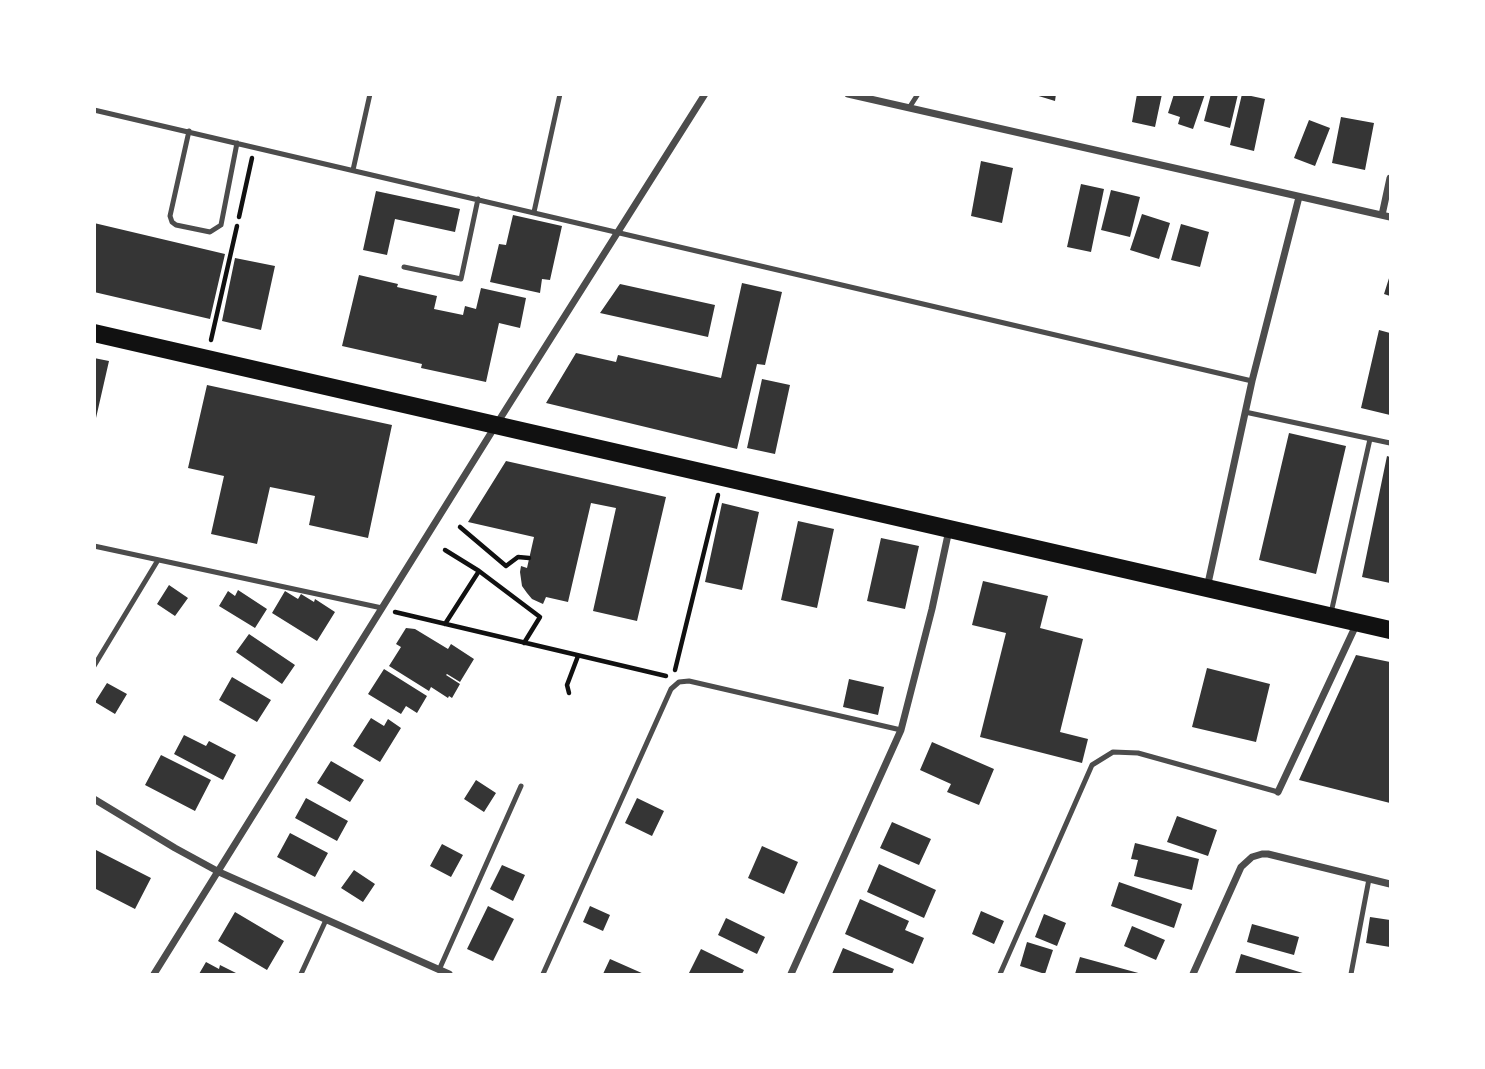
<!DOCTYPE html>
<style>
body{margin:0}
#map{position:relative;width:1485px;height:1069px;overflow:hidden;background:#fff;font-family:"PT Sans",sans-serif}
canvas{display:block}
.frame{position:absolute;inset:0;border:96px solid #fff;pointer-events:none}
</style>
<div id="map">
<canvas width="1485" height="1069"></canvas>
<div class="frame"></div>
</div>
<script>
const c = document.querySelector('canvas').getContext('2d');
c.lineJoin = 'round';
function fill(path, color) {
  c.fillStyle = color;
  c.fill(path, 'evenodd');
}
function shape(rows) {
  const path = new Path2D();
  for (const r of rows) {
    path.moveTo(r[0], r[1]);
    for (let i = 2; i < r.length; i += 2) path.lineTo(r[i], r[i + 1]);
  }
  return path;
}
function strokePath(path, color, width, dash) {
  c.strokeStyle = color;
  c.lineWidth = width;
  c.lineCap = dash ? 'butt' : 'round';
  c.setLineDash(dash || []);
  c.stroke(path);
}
fill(shape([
 [1032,94,1056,94,1055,101],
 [1137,94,1162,94,1155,127,1132,122],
 [1174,94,1205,94,1193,129,1178,124,1180,117,1168,113],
 [1211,94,1238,94,1230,128,1204,121],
 [1242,94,1265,99,1254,151,1230,145],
 [1341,117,1374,123,1365,170,1332,163],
 [1309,120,1330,128,1315,166,1294,158],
 [981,161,1013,168,1002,223,971,216],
 [1081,184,1104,189,1091,252,1067,247],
 [1111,190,1140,197,1130,237,1101,230],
 [376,191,460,209,455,232,395,219,387,255,363,250],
 [1142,214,1170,223,1159,259,1130,250],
 [513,215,562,226,550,280,542,279,540,293,490,282,499,244,506,245],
 [94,223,225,254,210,319,94,292],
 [1181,224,1209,232,1200,267,1171,260],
 [235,258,275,266,261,330,222,321],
 [359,275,398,284,397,287,437,296,434,309,463,315,465,306,476,309,481,288,526,298,520,328,499,323,486,382,421,368,422,364,342,346],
 [1390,275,1390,296,1384,294],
 [742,283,782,292,765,365,757,364,737,449,546,403,576,353,616,362,618,355,721,378],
 [620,284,715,305,708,337,600,313],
 [1379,330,1390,333,1390,415,1361,408],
 [94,358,109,361,96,418,94,418],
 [762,379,790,385,775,454,747,448],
 [207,385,392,425,368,538,309,525,315,496,270,487,257,544,211,534,224,476,188,468],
 [1289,433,1346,446,1316,574,1259,560],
 [1387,456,1390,457,1390,583,1362,577],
 [506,461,666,497,637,621,593,611,616,508,591,503,568,602,546,597,543,604,532,599,527,593,522,586,520,572,521,566,527,568,534,537,468,522],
 [722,503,759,512,742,590,705,582],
 [798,521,834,529,817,608,781,600],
 [881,538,919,546,905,609,867,601],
 [983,581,1048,596,1040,628,1083,639,1060,732,1088,739,1082,763,980,737,1006,633,972,625],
 [169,585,188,598,175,616,157,604],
 [238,590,267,609,255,628,219,606,228,591,235,596],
 [285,591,298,599,301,594,314,602,315,599,335,612,317,641,272,613],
 [406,628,415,629,448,649,451,644,474,659,460,682,447,674,446,675,460,684,452,698,449,696,448,698,431,687,429,691,389,666,401,647,396,644],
 [249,634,295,665,282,684,236,652],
 [1356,655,1390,662,1390,803,1299,780],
 [1207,668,1270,684,1256,742,1192,727],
 [384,669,427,696,417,713,406,706,401,714,368,694],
 [232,677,271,700,257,722,219,700],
 [849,679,884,687,878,715,843,707],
 [107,683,127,694,115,714,95,702],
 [371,718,384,726,388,719,401,728,380,762,353,746],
 [184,735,206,746,209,741,236,755,223,780,174,754],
 [932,742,994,769,979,805,947,792,951,784,920,770],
 [161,755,211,780,195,811,145,785],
 [331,761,364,780,350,802,317,783],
 [476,780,496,793,484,812,464,799],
 [306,798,348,821,337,841,295,818],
 [637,798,664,811,652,836,625,823],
 [1177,816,1217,830,1208,856,1167,842],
 [892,822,931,839,919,865,880,848],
 [290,833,328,853,315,877,277,857],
 [1135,843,1199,859,1192,890,1134,876,1138,860,1131,859],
 [442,844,463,855,451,877,430,866],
 [762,846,798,862,784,894,748,878],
 [96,850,151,878,135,909,94,888,94,853],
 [879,864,936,890,924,918,867,892],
 [502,865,525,875,513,901,490,889],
 [354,870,375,884,363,902,341,888],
 [1119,882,1182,904,1174,928,1111,906],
 [860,899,909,921,905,930,924,938,913,964,845,934],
 [488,906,514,919,493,961,467,949],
 [590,906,610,915,603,931,583,922],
 [981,911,1004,921,994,944,972,934],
 [235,912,284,941,267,970,218,941],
 [1044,914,1066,923,1057,946,1035,937],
 [1370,917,1390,920,1390,947,1366,943],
 [726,918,765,937,757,954,718,935],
 [1252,924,1299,937,1294,955,1247,942],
 [1132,926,1165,940,1156,960,1124,946],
 [1027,942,1053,950,1045,974,1020,966],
 [843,948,894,969,892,974,832,974],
 [701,949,744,970,742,974,692,974,689,973],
 [1241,954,1306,974,1235,974],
 [1080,957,1142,974,1075,974],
 [610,959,644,974,603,974],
 [206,962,219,969,220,965,238,974,199,974]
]), '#353535');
strokePath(shape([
 [239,217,252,158],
 [211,340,237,226],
 [460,527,506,566,518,557,529,558],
 [445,550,479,571,540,617,524,643],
 [395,612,666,676],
 [445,624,479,571],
 [675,670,718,495],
 [569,693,567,685,578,656]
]), '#111', 4.5);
strokePath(shape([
 [909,108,918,94],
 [94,110,1252,381],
 [189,131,170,216,172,222,176,225,210,232,221,225,237,143],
 [353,170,370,94],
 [534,212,560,94],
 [404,267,461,279,478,199],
 [1245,412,1390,443],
 [94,546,382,608],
 [1331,613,1370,439],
 [94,666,158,560],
 [439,970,521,786],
 [301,974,326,920],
 [543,974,671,689,679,682,689,681,901,730],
 [1000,974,1092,765,1113,752,1138,753,1278,792],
 [1351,974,1369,879]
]), '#4c4c4c', 5);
strokePath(shape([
 [848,94,1390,217],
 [1382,215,1390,178],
 [1207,588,1252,381,1299,197],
 [1278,792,1357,623],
 [94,799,175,848,219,872,449,974],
 [154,974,496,425,705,94],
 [791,974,901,730,932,609,949,530],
 [1193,974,1241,867,1252,857,1262,854,1268,854,1390,884]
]), '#4c4c4c', 7);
strokePath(shape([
 [94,333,1390,630]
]), '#111', 18);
</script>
